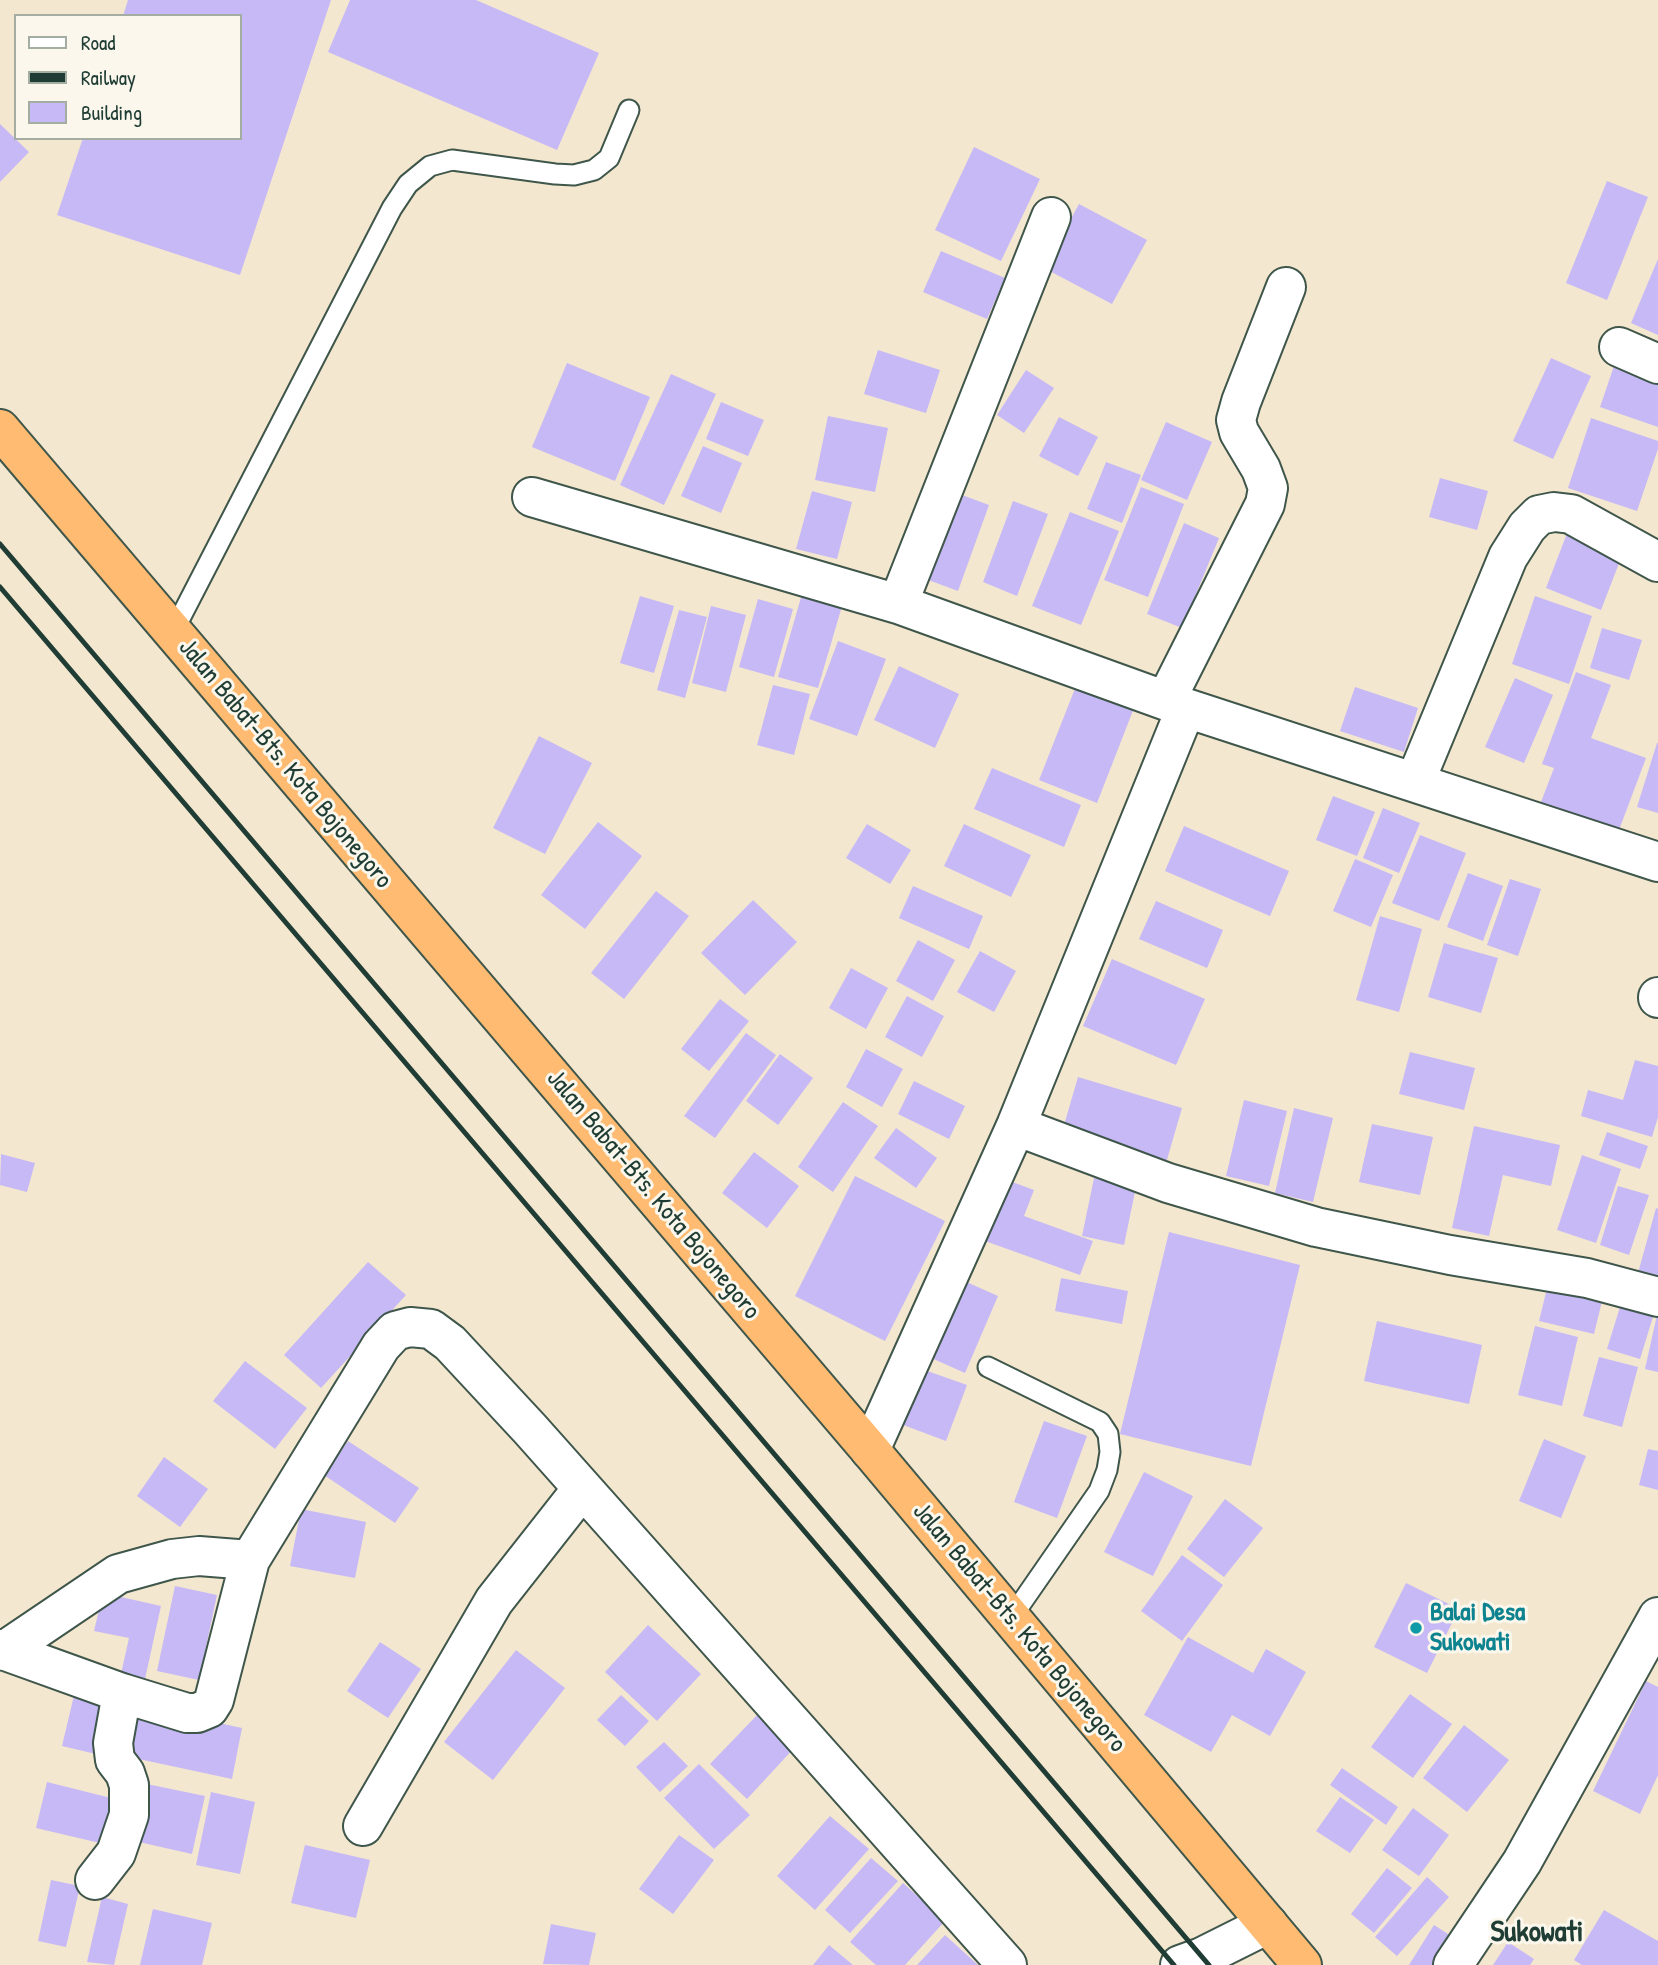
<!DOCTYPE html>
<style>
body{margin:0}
#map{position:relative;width:1658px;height:1965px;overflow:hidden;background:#f4e7cf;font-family:"Patrick Hand",sans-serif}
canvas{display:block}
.legend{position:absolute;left:14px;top:14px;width:228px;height:126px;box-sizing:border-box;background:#fbf7ec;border:2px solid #a3ada2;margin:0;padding:9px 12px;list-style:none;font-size:21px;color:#1f3d34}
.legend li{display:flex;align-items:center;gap:14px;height:35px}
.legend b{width:35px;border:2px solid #a3ada2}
</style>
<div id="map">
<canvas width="1658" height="1965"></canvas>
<ul class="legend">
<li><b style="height:9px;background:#fff"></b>Road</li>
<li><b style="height:9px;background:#1f3d34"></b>Railway</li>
<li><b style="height:19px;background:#c6b9f6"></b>Building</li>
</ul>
</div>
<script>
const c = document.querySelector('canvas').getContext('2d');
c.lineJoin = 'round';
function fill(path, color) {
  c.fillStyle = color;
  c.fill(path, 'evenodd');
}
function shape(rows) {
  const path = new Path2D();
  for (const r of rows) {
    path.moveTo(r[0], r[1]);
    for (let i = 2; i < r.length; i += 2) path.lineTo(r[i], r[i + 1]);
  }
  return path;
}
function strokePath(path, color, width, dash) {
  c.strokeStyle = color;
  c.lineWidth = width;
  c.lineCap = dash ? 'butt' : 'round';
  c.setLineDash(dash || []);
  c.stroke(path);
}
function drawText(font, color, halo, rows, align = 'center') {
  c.font = font + ' "Patrick Hand",sans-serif';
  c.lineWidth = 6;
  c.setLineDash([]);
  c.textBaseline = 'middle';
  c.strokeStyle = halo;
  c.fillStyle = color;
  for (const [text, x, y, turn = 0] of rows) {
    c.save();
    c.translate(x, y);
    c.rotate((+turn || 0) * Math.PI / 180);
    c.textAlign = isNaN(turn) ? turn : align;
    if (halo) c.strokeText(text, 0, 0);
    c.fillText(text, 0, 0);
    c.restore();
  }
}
fill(shape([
 [128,0,331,0,240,275,57,215,83,138,240,138,240,16,123,16],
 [350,0,476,0,599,53,557,150,328,52],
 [0,124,29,152,0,182],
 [974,147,1040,179,1001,261,935,230],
 [1607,181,1648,197,1607,300,1566,283],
 [1079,204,1147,240,1112,304,1044,268],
 [941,251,1005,278,987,319,923,292],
 [1658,259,1658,335,1631,323],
 [878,350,940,370,926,413,864,394],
 [1551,358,1591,376,1553,459,1513,441],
 [567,363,650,397,615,481,532,447],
 [1615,363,1658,377,1658,427,1600,407],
 [1026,370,1054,388,1024,433,997,415],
 [671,374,716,394,664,505,620,485],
 [721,402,764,420,748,456,706,439],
 [828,416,888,428,875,492,815,480],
 [1059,417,1098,437,1078,476,1039,456],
 [1591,418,1658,441,1658,449,1637,511,1568,488],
 [1166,422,1212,442,1187,500,1141,480],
 [703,446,742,463,721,513,681,496],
 [1106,462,1141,475,1122,523,1087,509],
 [1440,478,1488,491,1477,530,1429,517],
 [1141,487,1184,504,1148,597,1104,580],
 [812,491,852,502,837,559,796,549],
 [954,492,989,505,958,591,923,578],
 [1013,501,1048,514,1017,596,983,582],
 [1070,512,1119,531,1081,625,1032,606],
 [1184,523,1219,538,1182,628,1147,614],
 [1571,523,1626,545,1601,610,1546,588],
 [802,594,842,606,818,688,778,677],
 [640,596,674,606,654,673,620,663],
 [1535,596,1592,616,1569,684,1512,664],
 [758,599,793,609,774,677,739,667],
 [711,606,746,615,726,692,692,683],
 [679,610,707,617,685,698,657,690],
 [1602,628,1642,640,1629,680,1590,668],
 [838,641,886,659,857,736,809,719],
 [899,666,959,694,935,748,874,720],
 [1576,672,1611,685,1591,738,1646,758,1616,838,1538,810,1554,768,1542,764],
 [1515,678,1553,695,1524,763,1485,747],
 [773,685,810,694,794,755,757,745],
 [1076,686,1134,708,1097,803,1039,780],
 [1355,687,1418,708,1404,752,1340,731],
 [539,736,592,763,545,854,493,828],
 [1657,743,1658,743,1658,813,1637,807],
 [992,768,1081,805,1064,847,974,809],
 [1333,796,1375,812,1357,856,1316,840],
 [1383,808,1420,823,1399,873,1363,858],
 [598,822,642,856,585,929,541,895],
 [867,824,911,850,890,884,846,858],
 [964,824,1031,855,1011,897,944,866],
 [1184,826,1289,871,1270,916,1165,871],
 [1420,835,1466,853,1439,921,1392,903],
 [1355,859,1393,875,1371,927,1333,911],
 [1468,873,1503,886,1483,941,1447,927],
 [1510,879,1541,889,1518,956,1487,945],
 [913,886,983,916,969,949,899,918],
 [656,891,689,916,624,999,591,973],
 [753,900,797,942,745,995,701,953],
 [1156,901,1223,930,1207,968,1139,939],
 [1380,916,1422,929,1399,1012,1356,1000],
 [918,940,955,960,933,1001,896,981],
 [1444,943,1498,958,1481,1013,1428,997],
 [980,951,1016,971,994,1012,957,992],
 [1112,959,1205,999,1176,1065,1083,1026],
 [851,968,888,988,866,1029,829,1008],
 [907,996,944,1016,922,1057,885,1037],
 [720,999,749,1021,709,1071,681,1049],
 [746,1033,776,1055,715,1138,684,1116],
 [866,1049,903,1069,882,1107,846,1087],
 [1410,1052,1475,1068,1464,1110,1399,1094],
 [780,1054,813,1078,778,1125,746,1101],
 [1635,1060,1658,1066,1658,1117,1652,1137,1581,1116,1588,1090,1623,1100],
 [1078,1077,1182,1108,1166,1163,1062,1132],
 [914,1081,965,1106,949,1139,898,1114],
 [1244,1100,1287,1111,1269,1186,1226,1176],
 [843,1102,878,1126,833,1192,798,1167],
 [1294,1108,1333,1118,1313,1202,1275,1193],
 [1372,1124,1433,1137,1420,1195,1359,1182],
 [1474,1126,1560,1145,1551,1186,1503,1175,1489,1236,1452,1228],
 [896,1128,937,1158,916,1188,874,1158],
 [1607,1132,1648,1146,1640,1169,1599,1155],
 [754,1152,799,1186,767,1228,722,1193],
 [1,1154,35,1163,27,1192,0,1185],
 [1582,1155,1621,1169,1596,1243,1557,1230],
 [855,1176,945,1221,885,1341,795,1296],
 [1094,1178,1136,1187,1124,1245,1082,1236],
 [1007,1180,1034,1190,1024,1216,1093,1241,1080,1275,985,1241],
 [1618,1186,1649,1195,1629,1255,1600,1245],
 [1656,1208,1658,1209,1658,1278,1638,1273],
 [1169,1232,1300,1265,1251,1466,1120,1434],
 [368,1262,406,1295,321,1388,284,1355],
 [1061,1278,1128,1291,1122,1324,1055,1311],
 [962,1280,998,1296,965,1373,929,1357],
 [1549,1280,1604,1293,1594,1334,1539,1321],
 [1624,1294,1657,1304,1640,1359,1607,1349],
 [1657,1315,1658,1315,1658,1372,1645,1369],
 [1377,1321,1482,1345,1469,1404,1364,1381],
 [1535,1326,1578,1337,1562,1406,1518,1395],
 [1599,1357,1638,1367,1622,1427,1583,1416],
 [245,1361,307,1408,275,1449,213,1401],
 [919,1368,967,1385,946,1441,898,1423],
 [1044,1421,1087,1436,1057,1518,1014,1502],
 [1544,1439,1586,1456,1561,1518,1519,1501],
 [348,1441,419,1488,395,1523,324,1475],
 [1648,1449,1658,1451,1658,1490,1639,1485],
 [164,1457,208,1489,180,1527,137,1496],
 [1144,1472,1193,1496,1153,1576,1104,1552],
 [1225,1499,1263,1528,1224,1577,1187,1549],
 [301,1509,366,1522,355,1578,290,1566],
 [1182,1555,1223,1585,1182,1641,1141,1611],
 [1406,1583,1459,1609,1427,1673,1374,1647],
 [175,1586,217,1595,199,1680,157,1671],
 [103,1593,161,1606,145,1679,121,1674,129,1638,94,1631],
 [648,1625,701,1674,657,1721,605,1672],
 [1188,1637,1253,1673,1266,1649,1306,1672,1270,1736,1232,1715,1211,1752,1144,1715],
 [380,1642,421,1669,388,1718,347,1691],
 [516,1650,565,1688,493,1780,444,1742],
 [1646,1681,1658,1687,1658,1775,1640,1814,1593,1791],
 [76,1687,114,1697,100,1755,62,1746],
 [1410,1694,1452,1724,1413,1778,1371,1747],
 [621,1695,649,1721,625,1746,597,1720],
 [131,1704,242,1728,232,1779,120,1755],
 [760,1712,796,1746,747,1799,710,1764],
 [1464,1725,1509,1760,1467,1812,1423,1778],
 [664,1742,688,1766,660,1792,636,1767],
 [699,1764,750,1815,714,1849,664,1798],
 [1342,1768,1398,1807,1386,1825,1330,1785],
 [47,1782,115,1799,104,1844,36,1828],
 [142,1783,205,1796,192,1854,130,1840],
 [211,1792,255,1802,240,1874,196,1865],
 [1340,1797,1374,1820,1350,1853,1316,1831],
 [1413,1808,1449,1835,1419,1876,1382,1850],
 [830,1816,869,1849,815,1910,777,1876],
 [679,1835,714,1860,673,1914,639,1889],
 [305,1845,370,1860,356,1918,291,1903],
 [871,1858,898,1881,850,1933,825,1910],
 [1387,1868,1412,1888,1374,1933,1351,1914],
 [1427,1877,1449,1897,1397,1956,1375,1937],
 [51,1880,80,1886,66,1947,38,1941],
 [903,1883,945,1921,905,1965,876,1965,850,1942],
 [102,1897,128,1904,114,1965,87,1962],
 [153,1909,212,1923,202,1965,140,1965],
 [1604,1910,1658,1941,1658,1965,1582,1965,1574,1960],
 [551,1924,596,1933,589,1965,543,1964],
 [1434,1925,1459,1941,1443,1965,1409,1965],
 [945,1935,978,1965,917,1965],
 [1508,1942,1534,1959,1530,1965,1493,1965],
 [829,1945,853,1965,813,1965]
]), '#c6b9f6');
const lane = shape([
 [173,632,392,208,408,184,430,166,452,160,555,174,574,175,594,170,609,158,629,110],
 [988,1367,1100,1422,1108,1434,1110,1452,1107,1470,1099,1491,1011,1618]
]);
const street = shape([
 [1619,347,1658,364],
 [532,497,898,604,1186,708,1658,862],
 [898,604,1051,217],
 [1166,700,1265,504,1268,488,1261,469,1239,432,1236,420,1241,402,1286,287],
 [1415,782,1508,557,1527,527,1539,515,1554,512,1571,514,1658,562],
 [1658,997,1658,998],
 [1016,1126,1168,1183,1316,1227,1450,1255,1587,1278,1658,1297],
 [870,1450,1016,1126,1186,708],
 [0,1649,122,1693,187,1713,197,1713,209,1708,214,1700,250,1560,381,1346,395,1331,410,1327,431,1329,450,1343,530,1429,1007,1965],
 [4,1651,118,1574,172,1559,199,1556,250,1560],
 [363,1826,494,1601,582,1489],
 [95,1880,116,1853,129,1815,129,1785,125,1773,115,1760,113,1743,122,1693],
 [1180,1965,1202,1957,1268,1924],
 [1453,1965,1522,1862,1658,1617]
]);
const highway = shape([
 [0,429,870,1450,1302,1965]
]);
strokePath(lane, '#3f564b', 23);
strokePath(street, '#3f564b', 42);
strokePath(highway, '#3f564b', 42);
strokePath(lane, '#fff', 19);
strokePath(street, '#fff', 38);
strokePath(highway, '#febb71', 38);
strokePath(shape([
 [0,544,1209,1965],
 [0,587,1174,1965]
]), '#1f3d34', 5);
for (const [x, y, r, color] of [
 [1416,1628,7,"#0f9aa8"]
]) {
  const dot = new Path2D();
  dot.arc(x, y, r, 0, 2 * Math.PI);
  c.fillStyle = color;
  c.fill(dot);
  strokePath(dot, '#fbf7ec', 2.5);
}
drawText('26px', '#1f3d34', '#fbf7ec', [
 ["Jalan Babat-Bts. Kota Bojonegoro",285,764,50],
 ["Jalan Babat-Bts. Kota Bojonegoro",653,1195,50],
 ["Jalan Babat-Bts. Kota Bojonegoro",1019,1628,50]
]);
drawText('bold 26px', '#0d838f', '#fbf7ec', [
 ["Balai Desa",1430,1613],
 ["Sukowati",1430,1643]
], 'left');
drawText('bold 30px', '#1f3d34', '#fbf7ec', [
 ["Sukowati",1537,1933]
]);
</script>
